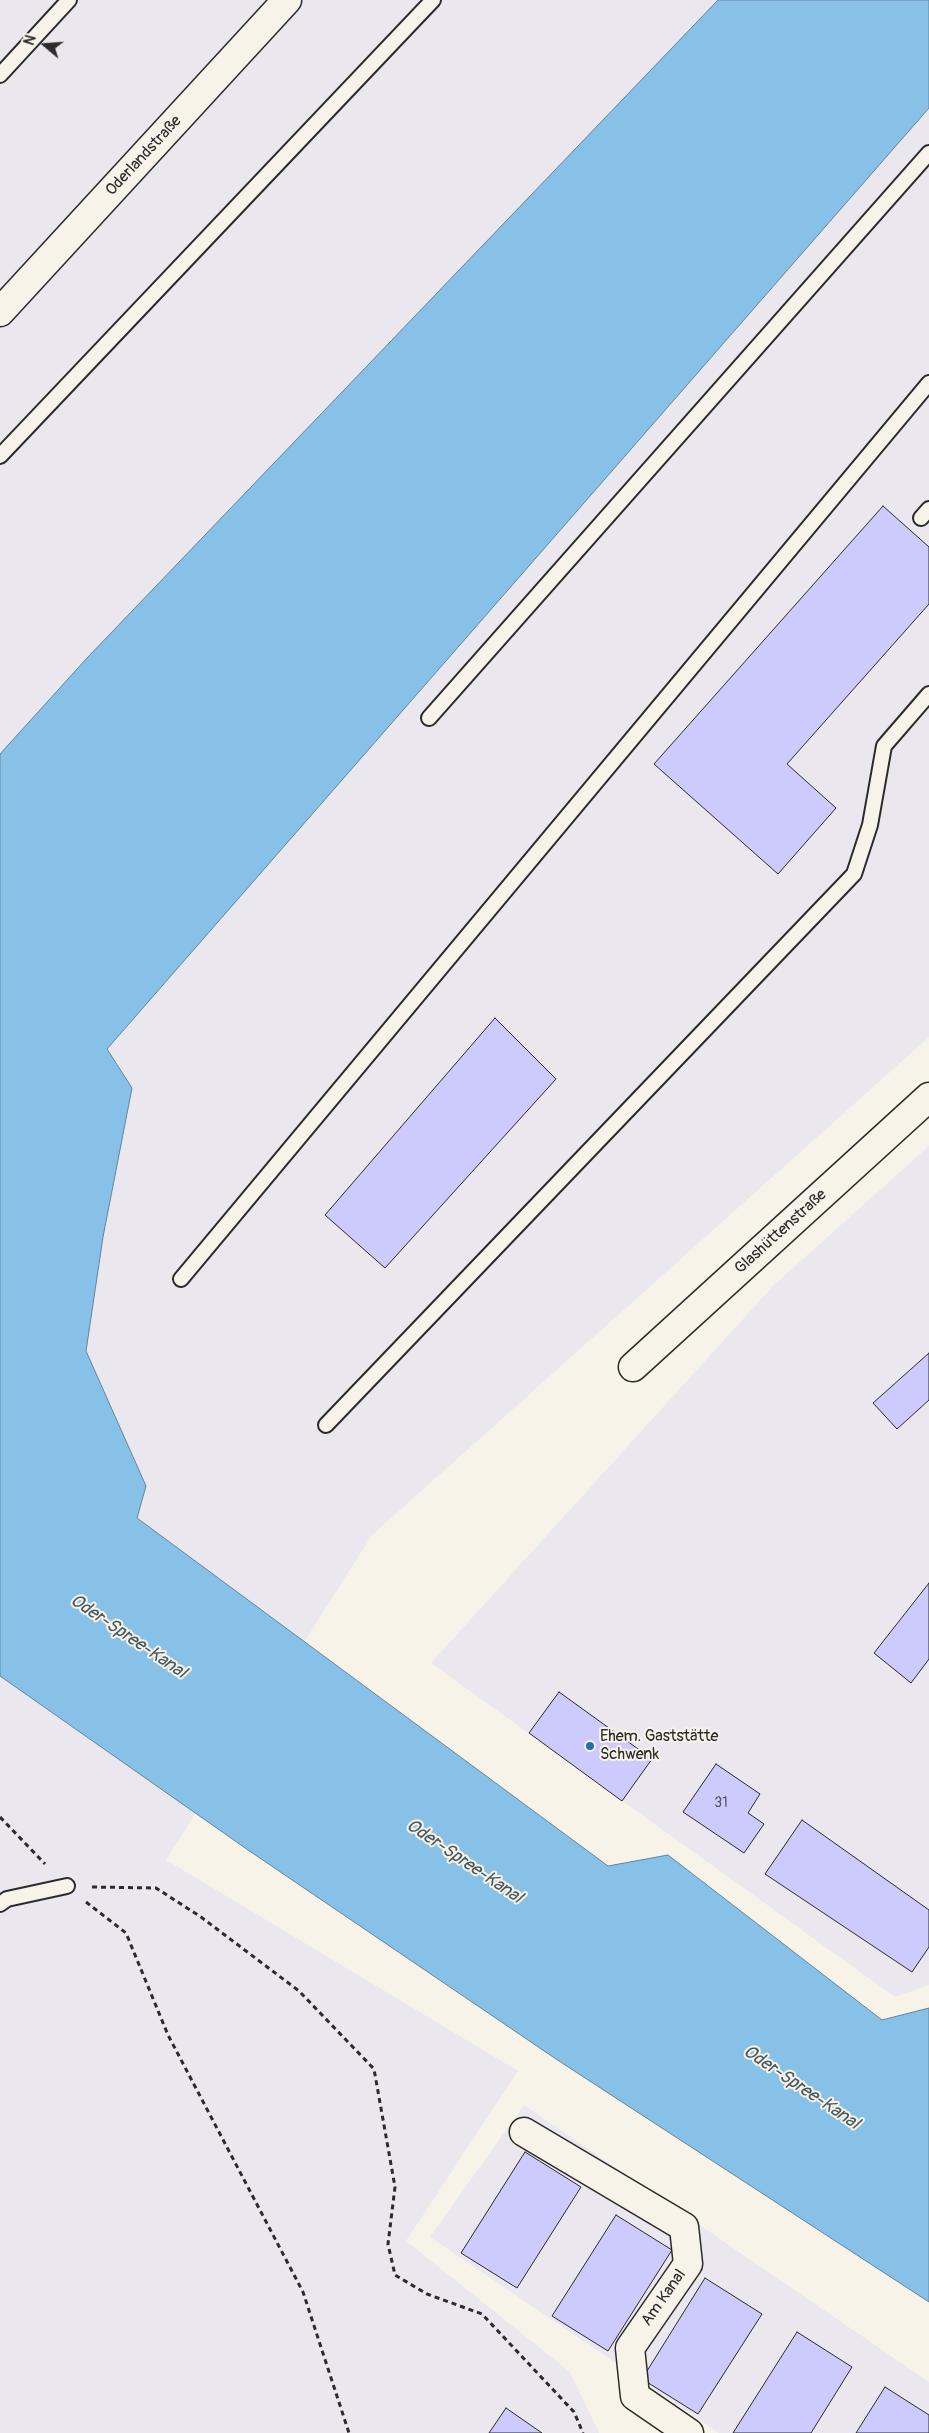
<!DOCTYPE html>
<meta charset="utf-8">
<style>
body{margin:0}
#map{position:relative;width:929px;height:2433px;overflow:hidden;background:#f7f3e8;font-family:Pangolin,sans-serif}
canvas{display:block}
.north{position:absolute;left:20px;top:20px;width:50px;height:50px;-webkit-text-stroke:4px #f7f3e8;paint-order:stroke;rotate:288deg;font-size:14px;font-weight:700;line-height:20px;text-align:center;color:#2b2b2b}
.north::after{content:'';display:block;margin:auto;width:18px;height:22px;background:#2b2b2b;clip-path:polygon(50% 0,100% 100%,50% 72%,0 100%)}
</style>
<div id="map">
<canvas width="929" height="2433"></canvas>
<div class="north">N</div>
</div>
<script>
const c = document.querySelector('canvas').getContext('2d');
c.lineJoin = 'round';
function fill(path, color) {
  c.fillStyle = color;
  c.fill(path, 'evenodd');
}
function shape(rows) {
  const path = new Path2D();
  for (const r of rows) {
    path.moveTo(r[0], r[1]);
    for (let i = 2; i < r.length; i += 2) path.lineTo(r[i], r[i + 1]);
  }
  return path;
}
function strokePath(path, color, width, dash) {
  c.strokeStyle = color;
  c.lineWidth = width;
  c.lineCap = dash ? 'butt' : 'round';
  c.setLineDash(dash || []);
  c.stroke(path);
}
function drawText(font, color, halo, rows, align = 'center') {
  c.font = font + ' Pangolin,sans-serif';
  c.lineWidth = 4;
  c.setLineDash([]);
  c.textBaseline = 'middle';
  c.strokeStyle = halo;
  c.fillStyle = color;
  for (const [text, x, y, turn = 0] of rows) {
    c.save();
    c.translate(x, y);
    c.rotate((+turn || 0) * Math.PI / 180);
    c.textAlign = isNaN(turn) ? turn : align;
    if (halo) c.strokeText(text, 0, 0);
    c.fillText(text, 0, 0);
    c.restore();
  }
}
fill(shape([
 [0,0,929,0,929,1037,372,1535,166,1860,518,2071,406,2241,570,2372,599,2433,0,2433],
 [929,1146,929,1985,895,1997,431,1663,774,1285],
 [524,2105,929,2382,929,2433,719,2433,430,2237]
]), '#eae7ef');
const water = shape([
 [718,0,929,0,929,108,107,1049,132,1088,103,1237,86,1351,146,1486,137,1518,608,1866,668,1855,882,2020,929,2008,929,2302,556,2059,248,1850,0,1676,0,754,87,658,718,0]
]);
fill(water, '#88c1e7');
strokePath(water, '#63859c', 1);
const building = shape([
 [883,506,929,547,929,604,787,764,836,808,778,874,654,764,883,506],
 [495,1018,556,1079,385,1268,325,1215,495,1018],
 [929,1353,929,1400,897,1429,873,1403,929,1353],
 [929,1583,929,1659,911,1683,874,1653,929,1583],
 [559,1692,652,1759,622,1801,529,1733,559,1692],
 [716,1764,760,1794,748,1813,764,1824,744,1853,683,1812,716,1764],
 [802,1820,929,1910,929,1947,912,1972,765,1874,802,1820],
 [525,2152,581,2187,517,2288,461,2253,525,2152],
 [616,2215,672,2250,608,2351,552,2316,616,2215],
 [705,2278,762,2314,698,2414,642,2379,705,2278],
 [797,2332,852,2367,811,2433,733,2433,797,2332],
 [885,2387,929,2415,929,2433,856,2433,885,2387],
 [506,2408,542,2433,489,2433,506,2408]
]);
fill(building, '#cdcbfe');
strokePath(building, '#2b2b2b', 1);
const service = shape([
 [0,75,69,0],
 [0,456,433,0],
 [921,518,929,509],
 [429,718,929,153],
 [181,1279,929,383],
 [326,1425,854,874,870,825,884,746,929,694],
 [0,1904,7,1899,67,1886]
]);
const minor = shape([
 [0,312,287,0],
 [633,1367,929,1097],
 [524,2132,684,2227,688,2264,630,2348,635,2396,689,2433]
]);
strokePath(service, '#2b2b2b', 18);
strokePath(minor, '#2b2b2b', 31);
strokePath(shape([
 [0,1817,45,1864],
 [92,1887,156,1888,201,1917,299,1991,374,2069,395,2187,388,2244,395,2275,427,2294,482,2314,574,2412,583,2433],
 [86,1902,126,1933,168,2035,303,2292,349,2433]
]), '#2b2b2b', 3, [5, 4]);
strokePath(service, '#f7f3e8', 14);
strokePath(minor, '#f7f3e8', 28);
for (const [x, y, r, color] of [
 [590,1746,5,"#1f6fb2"]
]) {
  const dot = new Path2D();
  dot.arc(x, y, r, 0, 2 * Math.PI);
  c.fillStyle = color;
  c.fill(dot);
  strokePath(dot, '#f7f3e8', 2);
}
drawText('14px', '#545360', null, [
 ["31",721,1803]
]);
drawText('16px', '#2b2b2b', '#f7f3e8', [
 ["Oderlandstraße",144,156,-47],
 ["Glashüttenstraße",781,1232,-42],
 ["Am Kanal",664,2298,-55]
]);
drawText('16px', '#2b2b2b', '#f7f3e8', [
 ["Ehem. Gaststätte",600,1737],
 ["Schwenk",600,1755]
], 'left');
drawText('italic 18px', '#475863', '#f7f3e8', [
 ["Oder-Spree-Kanal",128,1637,34],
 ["Oder-Spree-Kanal",464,1862,34],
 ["Oder-Spree-Kanal",801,2088,34]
]);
</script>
